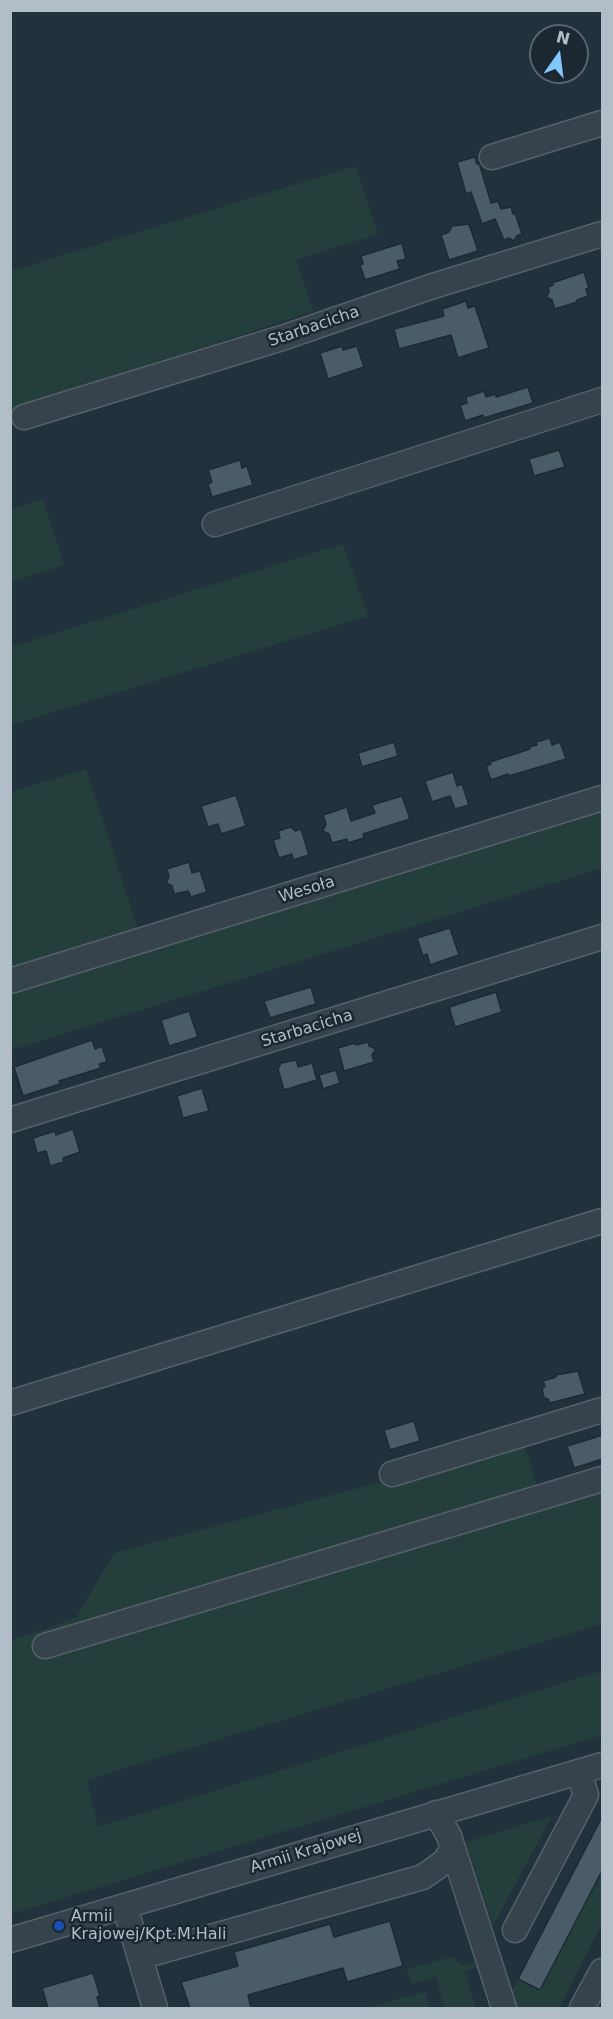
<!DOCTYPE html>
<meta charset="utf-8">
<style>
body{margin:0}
#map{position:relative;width:613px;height:2019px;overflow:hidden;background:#22323d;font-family:"DejaVu Sans",sans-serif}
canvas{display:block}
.frame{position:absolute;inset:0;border:12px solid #b1bec8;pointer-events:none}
.north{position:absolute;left:529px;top:24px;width:60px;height:60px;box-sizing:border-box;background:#1b2831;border:2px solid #57646d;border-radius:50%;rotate:14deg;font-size:16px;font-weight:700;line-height:24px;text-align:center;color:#b1bec8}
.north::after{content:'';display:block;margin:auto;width:21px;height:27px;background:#82c6fc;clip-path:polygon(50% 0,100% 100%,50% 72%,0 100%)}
</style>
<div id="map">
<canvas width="613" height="2019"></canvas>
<div class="frame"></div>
<div class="north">N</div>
</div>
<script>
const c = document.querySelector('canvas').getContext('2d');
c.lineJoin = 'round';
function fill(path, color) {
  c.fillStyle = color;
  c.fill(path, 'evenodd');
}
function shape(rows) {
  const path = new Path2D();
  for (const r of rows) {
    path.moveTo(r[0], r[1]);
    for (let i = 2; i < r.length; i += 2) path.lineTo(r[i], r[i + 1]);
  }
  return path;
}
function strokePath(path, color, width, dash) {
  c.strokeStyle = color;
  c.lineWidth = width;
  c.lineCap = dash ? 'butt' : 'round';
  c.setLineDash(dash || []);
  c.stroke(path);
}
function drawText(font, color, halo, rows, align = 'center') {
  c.font = font + ' "DejaVu Sans",sans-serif';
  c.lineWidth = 5;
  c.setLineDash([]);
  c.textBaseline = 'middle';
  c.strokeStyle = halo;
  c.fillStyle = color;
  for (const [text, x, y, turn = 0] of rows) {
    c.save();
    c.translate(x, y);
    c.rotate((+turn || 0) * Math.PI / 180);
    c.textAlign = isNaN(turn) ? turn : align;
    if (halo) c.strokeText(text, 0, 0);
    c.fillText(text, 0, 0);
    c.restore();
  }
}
fill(shape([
 [356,166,378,234,296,260,313,311,11,410,11,271],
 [43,499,64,565,11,582,11,509],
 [343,544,368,616,11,725,11,647],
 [86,769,140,935,11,975,11,792],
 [602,806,602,868,11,1050,11,991],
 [524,1444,539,1492,602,1473,602,1624,124,1768,87,1781,98,1827,602,1671,602,1735,11,1914,10,1641,76,1618,114,1553],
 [552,1816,493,1926,466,1842],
 [602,1869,602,1924,559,2008,517,2008,512,1992,518,1979,540,1990],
 [452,1957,462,1965,475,1962,476,1967,465,1972,476,2008,445,2008,436,1977,412,1984,407,1969],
 [425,1992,430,2008,370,2008,370,2007]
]), '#243e3c');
const building = shape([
 [475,157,477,164,479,163,491,203,498,201,501,209,511,207,513,214,515,213,522,234,517,236,514,241,509,238,504,240,495,219,482,224,471,192,466,194,457,162,475,157],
 [469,224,478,251,449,260,441,235,449,232,452,226,469,224],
 [402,243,406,259,397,261,400,269,365,280,360,265,363,264,361,256,402,243],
 [584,272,589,288,586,289,588,296,577,300,577,302,555,309,552,300,546,297,549,292,548,287,553,285,552,283,584,272],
 [466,301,468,308,475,306,489,348,458,358,451,335,399,349,394,329,444,316,442,309,466,301],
 [342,346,343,350,357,346,364,367,328,379,320,353,342,346],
 [528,387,533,403,484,418,483,415,465,421,460,405,467,403,466,397,484,391,486,397,496,394,496,397,528,387],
 [559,450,565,467,534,476,529,459,559,450],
 [240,460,242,468,247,466,253,485,212,497,208,484,212,482,208,470,240,460],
 [550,738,552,745,560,742,566,759,509,776,508,774,491,780,486,766,491,764,490,762,530,749,529,747,537,745,536,742,550,738],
 [394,742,398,756,362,767,358,753,394,742],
 [453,772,457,786,462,784,469,805,455,809,450,796,432,802,425,781,453,772],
 [236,795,246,826,221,834,218,824,208,827,201,806,236,795],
 [402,796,410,819,363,834,364,838,348,843,347,839,332,843,329,834,323,831,326,824,323,815,347,807,351,821,375,813,372,805,402,796],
 [291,827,295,831,301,829,309,855,293,860,292,854,279,858,273,840,280,838,278,831,291,827],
 [189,862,192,873,200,871,207,892,191,897,188,891,174,894,172,886,166,883,169,877,167,869,189,862],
 [450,928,459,955,430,965,427,954,423,956,417,938,450,928],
 [311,987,316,1004,270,1018,264,1001,311,987],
 [496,992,502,1012,455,1027,449,1007,496,992],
 [189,1011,198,1037,169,1046,161,1020,189,1011],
 [92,1040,95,1049,102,1046,107,1062,99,1064,101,1068,59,1081,60,1084,23,1096,14,1067,92,1040],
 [368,1042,369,1046,376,1049,372,1055,374,1062,344,1071,338,1048,355,1043,356,1045,368,1042],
 [296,1060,298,1067,312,1063,317,1080,284,1090,278,1069,281,1063,296,1060],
 [336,1070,340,1083,323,1089,319,1075,336,1070],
 [202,1088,209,1111,183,1118,177,1096,202,1088],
 [73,1129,80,1152,63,1158,64,1162,50,1166,46,1151,37,1153,33,1138,55,1131,56,1135,73,1129],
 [578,1371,585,1394,550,1403,548,1399,544,1398,542,1389,545,1386,543,1381,556,1377,556,1375,578,1371],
 [414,1421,420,1441,390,1450,384,1430,414,1421],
 [603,1435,603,1459,574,1468,567,1446,603,1435],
 [603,1815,603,1869,540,1990,518,1979,603,1815],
 [390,1921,403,1966,347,1982,343,1968,248,1995,251,2008,190,2008,181,1982,238,1966,234,1952,330,1924,334,1937,390,1921],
 [93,1973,100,1996,97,1997,100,2008,48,2008,42,1988,93,1973]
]);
fill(building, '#4a5c68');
strokePath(building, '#1d2a33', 1.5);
const minor = shape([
 [492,157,602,123],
 [24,417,282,338,430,287,602,234],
 [215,524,602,400],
 [10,981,602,798],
 [10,1120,602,937],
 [10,1403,602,1221],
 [392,1474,602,1410],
 [45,1646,602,1479],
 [436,1813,449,1836,504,2008],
 [125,1907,155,2008],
 [515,1930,586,1795,579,1772],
 [10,1940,602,1765],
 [140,1957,423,1877,444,1862,453,1849],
 [582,2008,602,1971]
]);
strokePath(minor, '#54616a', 27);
strokePath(minor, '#36434d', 24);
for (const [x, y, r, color] of [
 [59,1926,6,"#1a4fb4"]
]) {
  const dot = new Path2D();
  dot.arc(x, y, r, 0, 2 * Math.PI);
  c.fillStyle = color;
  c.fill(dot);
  strokePath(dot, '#1b2831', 2);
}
drawText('16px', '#b1bec8', '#1b2831', [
 ["Starbacicha",314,327,-19],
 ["Wesoła",307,890,-17],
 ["Starbacicha",307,1029,-17],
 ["Armii Krajowej",306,1852,-17]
]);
drawText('16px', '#b1bec8', '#1b2831', [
 ["Armii",71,1917],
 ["Krajowej/Kpt.M.Hali",71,1935]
], 'left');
</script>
